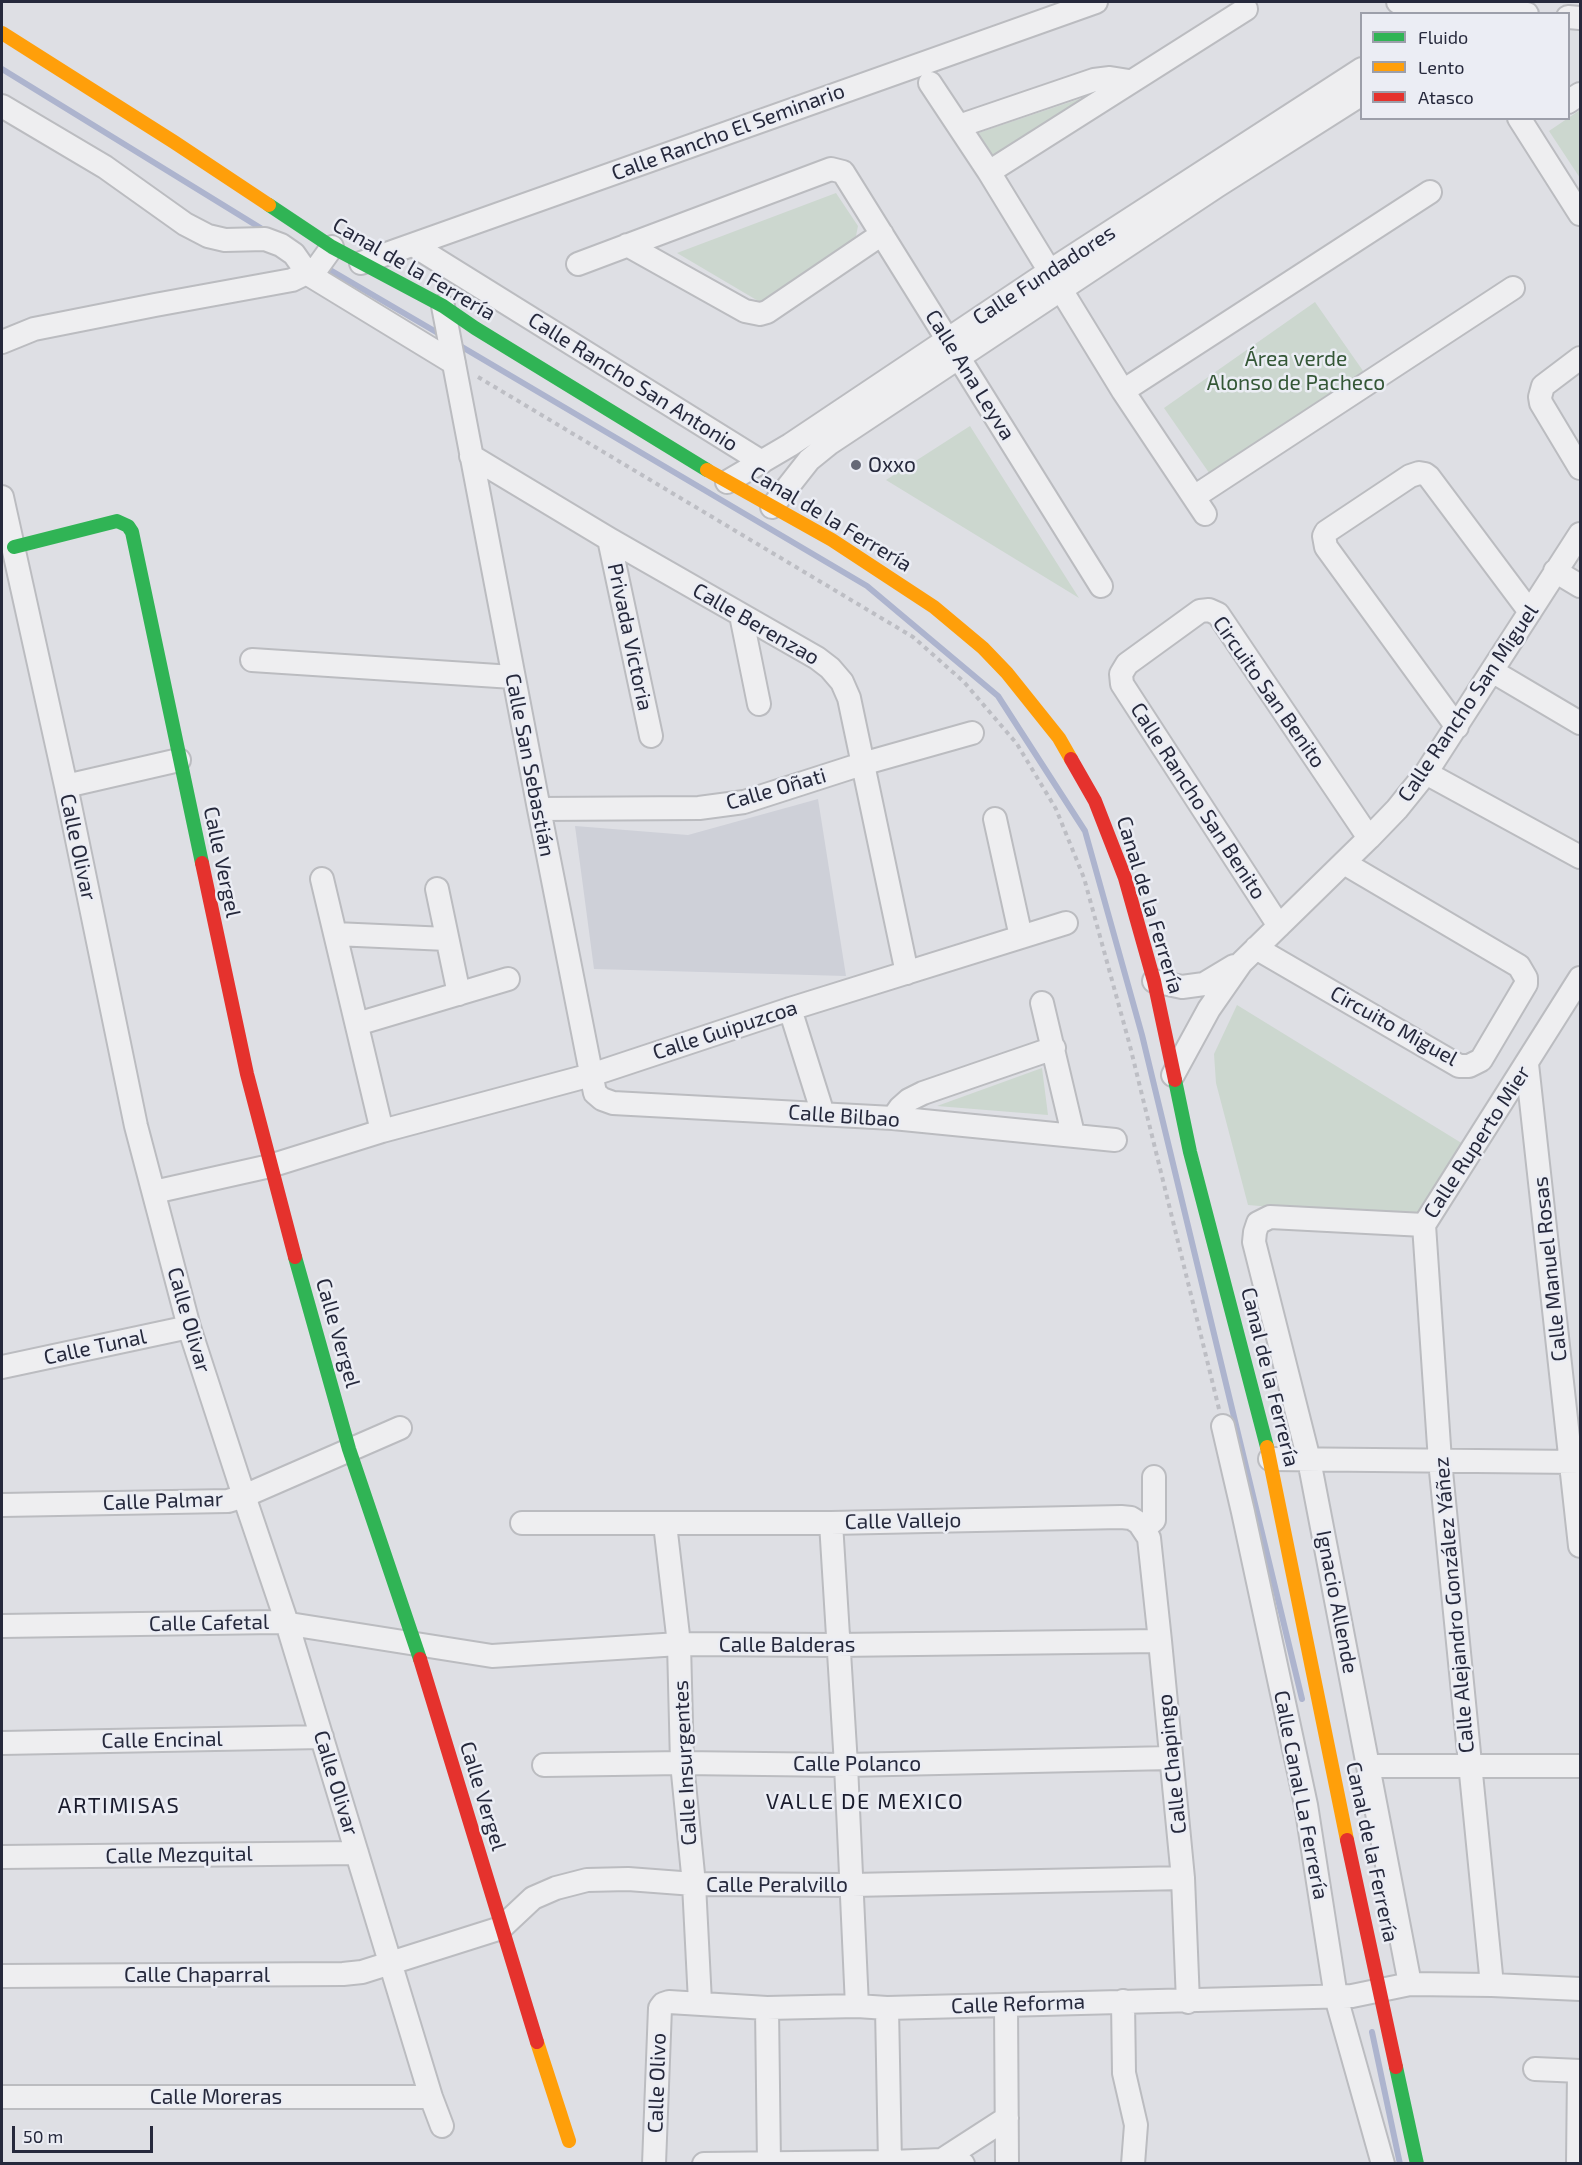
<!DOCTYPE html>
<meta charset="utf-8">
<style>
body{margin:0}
#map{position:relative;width:1582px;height:2165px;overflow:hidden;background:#dedfe4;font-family:"Exo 2",sans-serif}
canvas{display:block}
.frame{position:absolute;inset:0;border:3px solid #26293c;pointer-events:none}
.legend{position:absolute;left:1360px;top:12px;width:210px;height:108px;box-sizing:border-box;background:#ebedf4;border:2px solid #9c9faa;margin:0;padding:8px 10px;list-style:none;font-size:18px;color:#26293c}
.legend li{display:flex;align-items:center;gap:12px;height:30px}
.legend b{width:30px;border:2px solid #9c9faa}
.scale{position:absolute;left:12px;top:2126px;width:141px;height:27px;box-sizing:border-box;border:3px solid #26293c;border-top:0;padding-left:8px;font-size:18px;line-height:21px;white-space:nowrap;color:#26293c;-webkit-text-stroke:4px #ebedf4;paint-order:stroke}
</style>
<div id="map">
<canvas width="1582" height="2165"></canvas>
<div class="frame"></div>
<ul class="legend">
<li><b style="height:8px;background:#30b455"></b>Fluido</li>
<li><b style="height:8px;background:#ff9f0a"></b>Lento</li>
<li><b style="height:8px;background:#e5322d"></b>Atasco</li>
</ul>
<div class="scale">50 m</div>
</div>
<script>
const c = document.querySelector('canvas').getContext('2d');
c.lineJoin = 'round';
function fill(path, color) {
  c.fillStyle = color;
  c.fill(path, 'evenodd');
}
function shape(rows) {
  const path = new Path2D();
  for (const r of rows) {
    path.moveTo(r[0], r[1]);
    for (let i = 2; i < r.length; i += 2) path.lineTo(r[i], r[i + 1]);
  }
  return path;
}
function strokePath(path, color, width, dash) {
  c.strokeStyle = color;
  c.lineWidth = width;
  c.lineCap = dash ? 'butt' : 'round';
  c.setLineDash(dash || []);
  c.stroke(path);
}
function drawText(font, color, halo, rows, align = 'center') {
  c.font = font + ' "Exo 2",sans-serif';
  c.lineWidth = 5;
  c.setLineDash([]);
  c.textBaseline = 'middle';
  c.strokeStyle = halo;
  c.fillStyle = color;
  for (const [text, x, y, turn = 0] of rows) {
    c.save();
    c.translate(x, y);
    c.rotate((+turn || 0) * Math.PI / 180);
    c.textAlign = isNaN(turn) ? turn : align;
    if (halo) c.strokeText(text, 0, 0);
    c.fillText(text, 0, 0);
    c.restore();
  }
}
fill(shape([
 [818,799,846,976,594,969,575,826,688,835]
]), '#ced0d8');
fill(shape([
 [1091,95,999,165,978,133],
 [1580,110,1580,178,1549,131],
 [836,193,858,226,853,251,765,305,677,253],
 [1315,302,1368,378,1214,480,1164,408],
 [970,426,1079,598,886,480],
 [1237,1005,1468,1147,1424,1220,1248,1205,1216,1083,1214,1054],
 [1042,1068,1048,1115,937,1106]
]), '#ccd7cf');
strokePath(shape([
 [2,69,267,232],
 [325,267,443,336],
 [457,344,867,586,998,696,1085,831,1142,1035,1302,1699],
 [1372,2032,1400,2164]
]), '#adb4ce', 6);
const street = shape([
 [1398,2,1527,14],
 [1568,17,1580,18],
 [930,83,989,172,1123,391,1205,514],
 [1568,102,1580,94],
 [2,106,105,167,185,224,208,236,225,240,265,239,281,245,294,254,308,274,454,363],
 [1519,118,1580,214],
 [959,126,1094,80,1110,78,1129,81],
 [989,172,1246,9],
 [413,245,762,462],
 [627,245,745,311,760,314,767,312,882,234],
 [361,263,1096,2],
 [578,264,831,169,843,172,1101,586],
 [443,306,539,809,595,1093,602,1099,613,1103,893,1118,1115,1140],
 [2,342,34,329,155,305,292,280,317,268,332,247],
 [1580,358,1543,386,1540,397,1541,403,1580,468],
 [1123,391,1430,192],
 [471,456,609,539,817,658,830,668,842,682,849,698,907,973],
 [727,482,790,445,1050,271,1362,69],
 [2,497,66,786,136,1126,189,1327,244,1496,287,1623,431,2097,442,2126],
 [1194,497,1513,288],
 [772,507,809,460,830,443,1217,186,1362,94],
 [609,539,651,736],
 [1555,571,1580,586],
 [741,615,759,704],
 [252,660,513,677],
 [1492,671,1580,723],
 [1457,727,1326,547,1324,536,1326,532,1410,476,1419,473,1425,474,1429,477,1530,612],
 [1426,773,1580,857],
 [66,786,179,760],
 [539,809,699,808,744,802,862,764,972,733],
 [995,819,1021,937],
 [322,879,382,1131],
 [437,889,459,994],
 [1279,926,1122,684,1121,674,1127,664,1200,611,1209,610,1218,614,1369,838],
 [335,934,447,939],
 [1256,948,1459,1066,1469,1066,1481,1060,1526,984,1526,978,1519,966,1344,863],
 [1154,981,1182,987,1204,984,1234,966],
 [1042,1003,1073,1134],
 [790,1009,823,1114],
 [357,1024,508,979],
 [1527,1064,1580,1546],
 [1173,1075,1209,1009,1241,963,1369,838,1397,809,1426,773,1580,534],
 [893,1118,900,1108,909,1100,923,1093,1054,1048],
 [154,1192,270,1166,382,1131,591,1075,790,1009,1066,923],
 [1424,1225,1440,1461,1492,1985],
 [2,1367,189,1327],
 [1223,1426,1243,1512,1306,1805,1336,1997,1383,2164],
 [1270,1459,1580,1462],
 [2,1505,228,1501,244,1496,400,1428],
 [522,1523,831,1523,1121,1517,1131,1518,1139,1523,1149,1538,1160,1641,1183,1878,1188,2002],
 [831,1523,846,1765,857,2006],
 [665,1524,679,1644,682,1763,694,1884,700,2002],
 [1144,1529,1154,1520,1154,1477],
 [2,1626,277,1622,492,1656,679,1644,837,1645,1160,1641],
 [2,1743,322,1737],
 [544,1765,682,1763,846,1765,1171,1758],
 [1369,1766,1580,1766],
 [2,1857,357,1853],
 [2,1976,343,1974,362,1972,501,1928,533,1898,556,1888,587,1880,628,1879,694,1884,852,1885,1183,1878],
 [1410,1984,1309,1460,1254,1242,1255,1232,1258,1223,1270,1217,1424,1225,1580,978],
 [1123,2001,1124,2073,1136,2125,1133,2164],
 [1006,2005,1007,2164],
 [767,2008,769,2164],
 [887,2008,890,2164],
 [1535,2069,1580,2071],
 [2,2097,431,2097],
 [942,2160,1007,2118],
 [654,2164,660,2008,663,2004,669,2002,767,2008,857,2006,887,2008,1352,1996,1410,1984,1492,1985,1580,1989],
 [704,2164,890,2162,942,2160,963,2164],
 [1578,2164,1579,2071]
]);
strokePath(street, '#bbbcc0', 26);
strokePath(shape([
 [478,377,913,637,964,682,1017,744,1056,809,1084,878,1130,1046,1219,1409]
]), '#bdbec4', 4, [4.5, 4.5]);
strokePath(street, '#eeeef0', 22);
strokePath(shape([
 [269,205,332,247,443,306,475,328,707,470],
 [14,547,117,521,128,526,132,532,202,863],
 [1175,1080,1190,1152,1267,1447],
 [295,1257,349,1449,420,1659],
 [1396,2067,1417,2164]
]), '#30b455', 14);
strokePath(shape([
 [2,33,174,142,269,205],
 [707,470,832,540,934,607,983,648,1007,673,1059,738,1071,759],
 [1267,1447,1347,1840],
 [537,2042,569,2141]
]), '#ff9f0a', 14);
strokePath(shape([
 [1071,759,1095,801,1125,878,1154,981,1175,1080],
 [202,863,247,1074,295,1257],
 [420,1659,537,2042],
 [1347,1840,1396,2067]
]), '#e5322d', 14);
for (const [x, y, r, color] of [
 [856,465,6,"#666977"]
]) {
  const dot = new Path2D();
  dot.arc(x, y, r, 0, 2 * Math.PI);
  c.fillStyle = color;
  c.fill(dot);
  strokePath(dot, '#ebedf4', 2);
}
drawText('21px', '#26293c', '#ebedf4', [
 ["Calle Rancho El Seminario",728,132,-20],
 ["Canal de la Ferrería",414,269,30],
 ["Calle Fundadores",1044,275,-33],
 ["Calle Ana Leyva",970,375,58],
 ["Calle Rancho San Antonio",633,382,32],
 ["Canal de la Ferrería",831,519,31],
 ["Calle Berenzao",756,624,30],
 ["Privada Victoria",630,637,78],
 ["Circuito San Benito",1269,692,55],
 ["Calle Rancho San Miguel",1468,703,-56],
 ["Calle San Sebastián",530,765,79],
 ["Calle Oñati",776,789,-16],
 ["Calle Rancho San Benito",1198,801,57],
 ["Calle Olivar",78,847,78],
 ["Calle Vergel",222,862,78],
 ["Canal de la Ferrería",1150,905,73],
 ["Circuito Miguel",1394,1026,29],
 ["Calle Guipuzcoa",725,1030,-18],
 ["Calle Bilbao",844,1116,4],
 ["Calle Ruperto Mier",1477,1142,-57],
 ["Calle Manuel Rosas",1550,1269,-96],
 ["Calle Olivar",189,1320,74],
 ["Calle Vergel",338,1333,74],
 ["Calle Tunal",95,1347,-12],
 ["Canal de la Ferrería",1270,1377,76],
 ["Calle Palmar",163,1501,-2],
 ["Calle Vallejo",903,1521,-1],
 ["Ignacio Allende",1337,1602,79],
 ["Calle Alejandro González Yáñez",1454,1605,-95],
 ["Calle Cafetal",209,1623,-1],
 ["Calle Balderas",787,1645],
 ["Calle Encinal",162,1740,-1],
 ["Calle Insurgentes",685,1763,-93],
 ["Calle Polanco",857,1764],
 ["Calle Chapingo",1172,1764,-96],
 ["Calle Olivar",336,1783,73],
 ["Calle Canal La Ferrería",1301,1795,79],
 ["Calle Vergel",483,1796,73],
 ["Canal de la Ferrería",1372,1852,78],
 ["Calle Mezquital",179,1855,-1],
 ["Calle Peralvillo",777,1885],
 ["Calle Chaparral",197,1975],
 ["Calle Reforma",1018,2004,-2],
 ["Calle Olivo",657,2083,-88],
 ["Calle Moreras",216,2097]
]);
drawText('21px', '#345736', '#ebedf4', [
 ["Área verde",1296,359],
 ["Alonso de Pacheco",1296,383]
]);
drawText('21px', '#26293c', '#ebedf4', [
 ["Oxxo",868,465]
], 'left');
c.letterSpacing = '1.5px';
drawText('22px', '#191b2c', '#ebedf4', [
 ["VALLE DE MEXICO",865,1802],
 ["ARTIMISAS",119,1806]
]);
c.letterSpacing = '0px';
</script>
